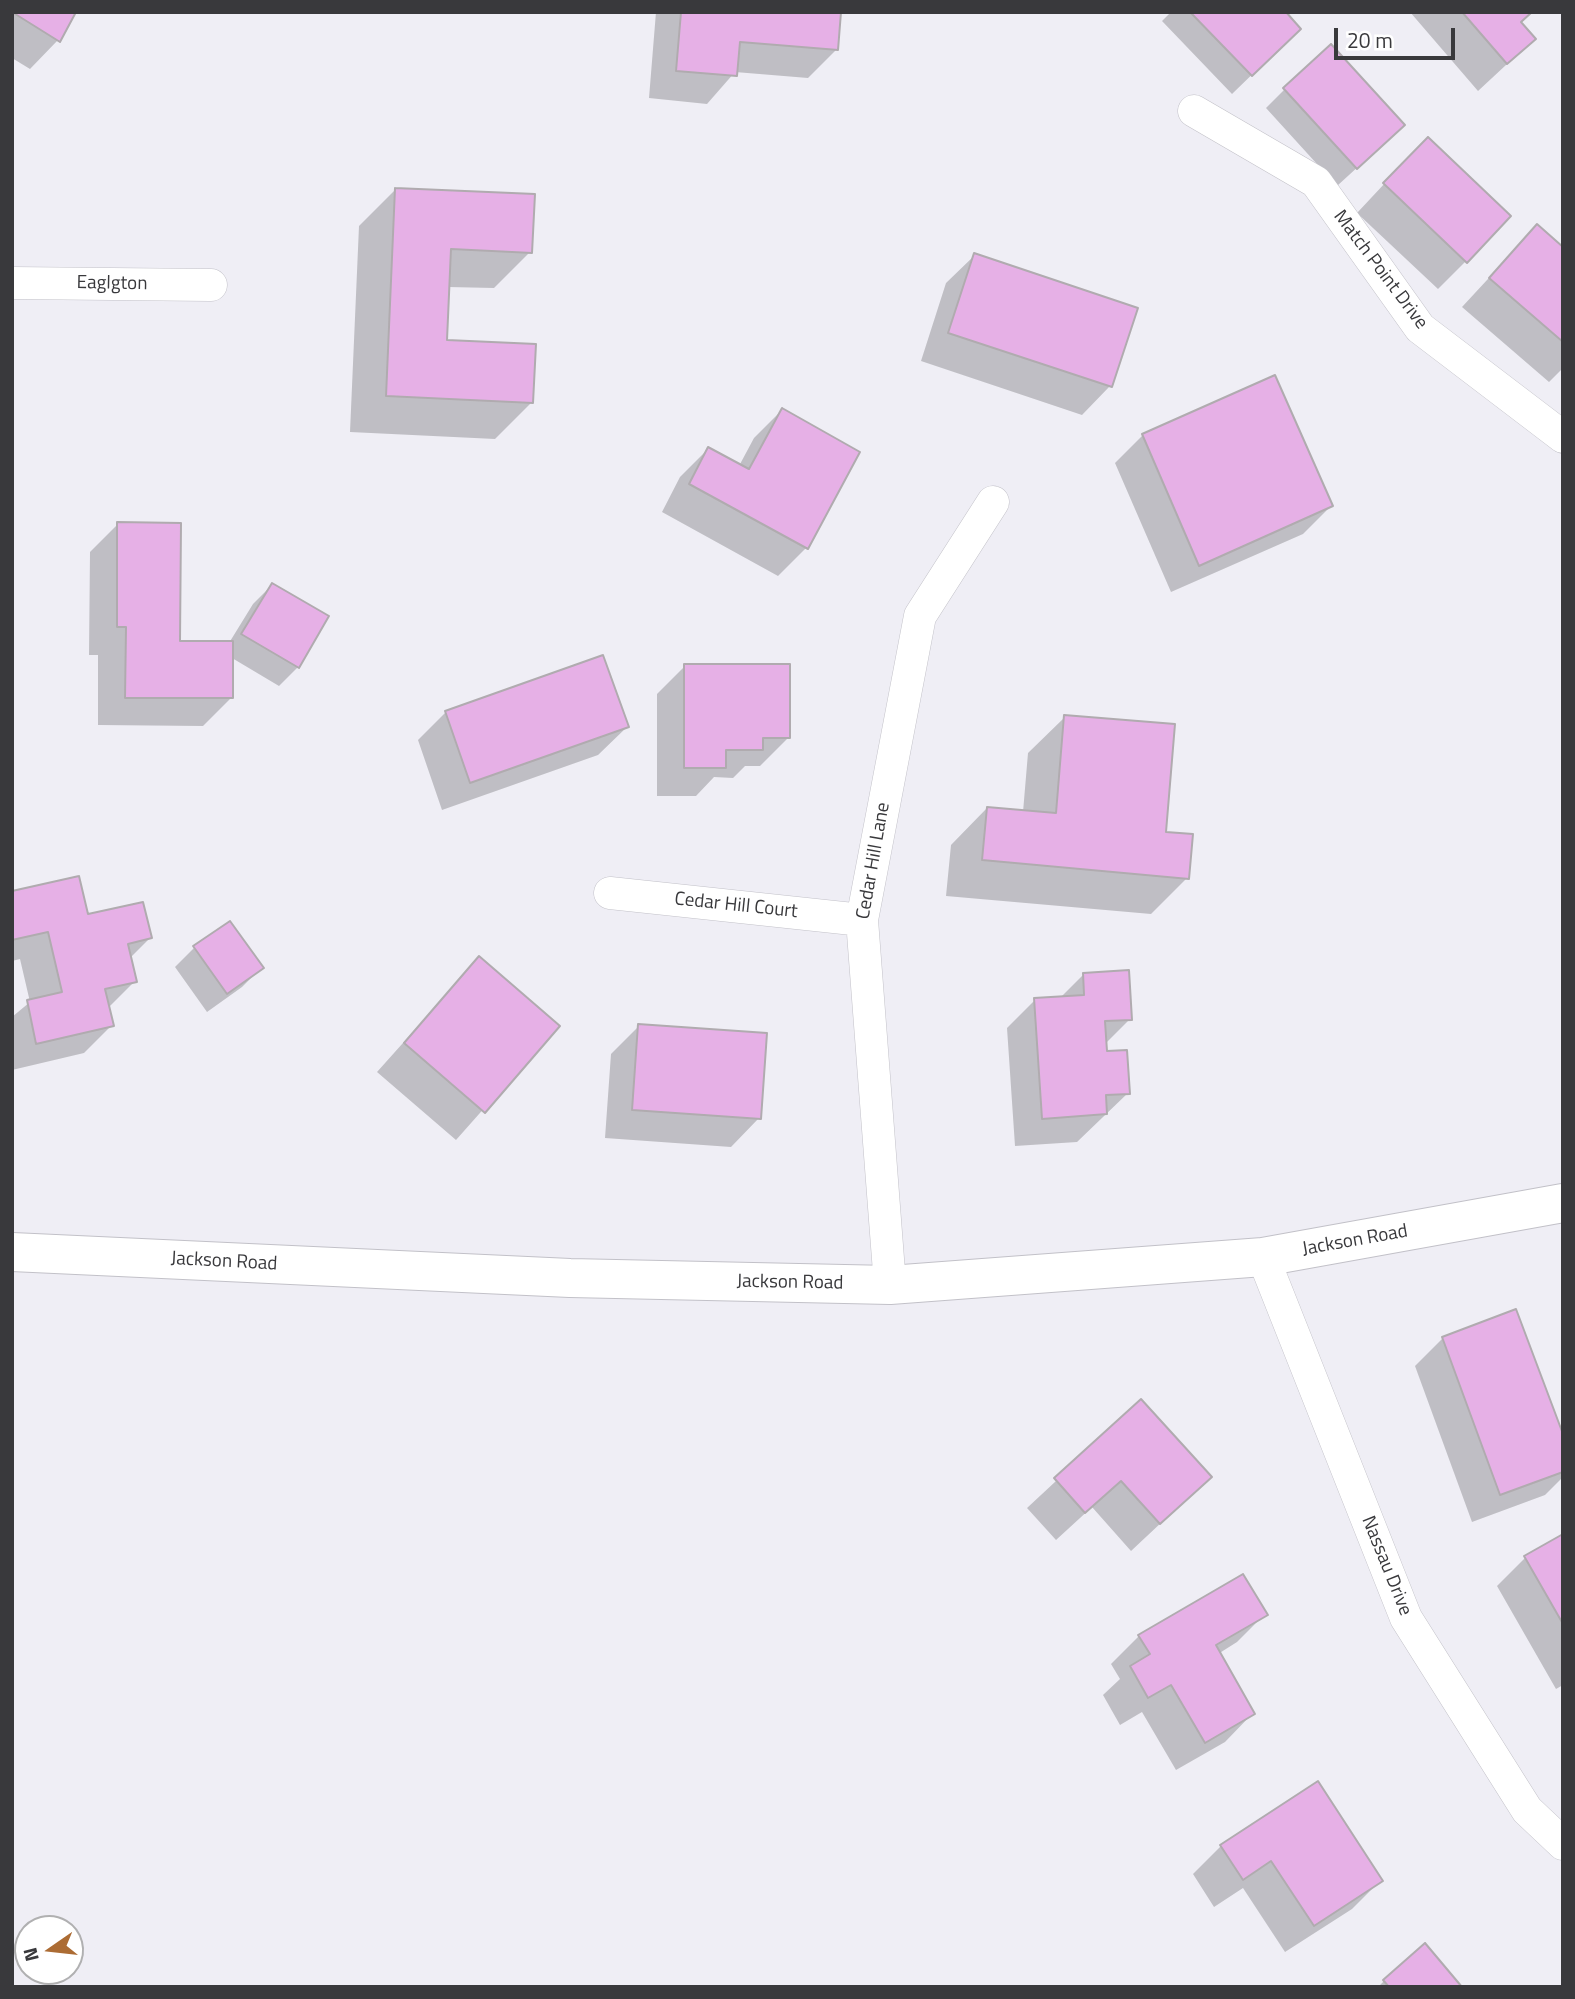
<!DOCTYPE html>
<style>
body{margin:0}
#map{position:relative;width:1575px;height:1999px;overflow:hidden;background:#efeef5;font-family:"Titillium Web",sans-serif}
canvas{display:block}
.frame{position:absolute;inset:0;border:14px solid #39393c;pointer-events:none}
.north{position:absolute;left:14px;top:1915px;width:70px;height:70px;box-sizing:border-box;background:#fff;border:2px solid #b0b0b1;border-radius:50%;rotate:256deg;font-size:19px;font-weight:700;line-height:28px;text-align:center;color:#39393c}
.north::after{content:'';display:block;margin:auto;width:24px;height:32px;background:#ac6c34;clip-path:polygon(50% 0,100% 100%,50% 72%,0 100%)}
.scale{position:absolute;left:1334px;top:28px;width:121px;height:32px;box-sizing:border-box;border:4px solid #39393c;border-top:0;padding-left:9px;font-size:21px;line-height:24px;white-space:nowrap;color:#39393c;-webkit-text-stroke:5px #fff;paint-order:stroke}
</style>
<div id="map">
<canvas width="1575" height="1999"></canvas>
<div class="frame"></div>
<div class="north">N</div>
<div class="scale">20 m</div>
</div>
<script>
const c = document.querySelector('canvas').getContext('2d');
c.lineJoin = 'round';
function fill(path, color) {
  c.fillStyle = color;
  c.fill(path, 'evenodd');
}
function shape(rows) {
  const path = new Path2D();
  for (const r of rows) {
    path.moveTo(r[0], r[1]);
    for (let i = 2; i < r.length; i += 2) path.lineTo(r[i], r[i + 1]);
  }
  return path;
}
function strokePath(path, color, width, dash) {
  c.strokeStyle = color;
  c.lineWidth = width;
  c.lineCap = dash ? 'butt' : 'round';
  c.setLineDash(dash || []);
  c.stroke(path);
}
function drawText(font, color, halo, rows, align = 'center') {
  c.font = font + ' "Titillium Web",sans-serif';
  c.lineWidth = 5;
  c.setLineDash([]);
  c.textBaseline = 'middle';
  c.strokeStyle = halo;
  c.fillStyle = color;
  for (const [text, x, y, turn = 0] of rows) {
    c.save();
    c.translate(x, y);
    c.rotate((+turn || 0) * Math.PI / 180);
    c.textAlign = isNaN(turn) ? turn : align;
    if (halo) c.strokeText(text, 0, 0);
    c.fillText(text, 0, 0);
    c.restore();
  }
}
fill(shape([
 [12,12,74,12,58,40,30,69,12,58],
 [656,12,839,12,836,50,808,78,735,72,707,104,649,98],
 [1171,12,1283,12,1299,29,1232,94,1162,21],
 [1410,12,1533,12,1520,24,1534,39,1478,91],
 [1285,89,1384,143,1337,186,1266,108],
 [1400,167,1466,261,1438,289,1357,213],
 [395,190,530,252,494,288,448,287,445,342,532,402,495,439,350,432,359,226],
 [1537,226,1563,249,1563,368,1549,382,1462,307],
 [975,255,1110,386,1082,415,921,361,946,283],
 [782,410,806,548,778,576,662,512,680,477,708,449,739,466,754,438],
 [1143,435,1331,506,1303,534,1171,592,1115,463],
 [118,524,179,643,229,643,253,604,272,585,298,667,279,686,232,658,231,698,203,726,98,725,98,655,89,655,90,552],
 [685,666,788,738,760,766,745,766,733,778,714,777,696,796,657,796,657,694],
 [446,712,627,727,598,755,442,810,418,740],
 [1065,717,1164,833,1187,878,1151,914,946,896,951,845,987,808,1023,812,1028,753],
 [12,893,150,938,130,958,135,981,108,1008,112,1025,84,1053,12,1070,12,1017,30,1002,20,959,12,961],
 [229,923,261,968,242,987,207,1012,175,967,194,948],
 [479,958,557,1026,456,1140,377,1072],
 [1084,974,1130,1019,1105,1044,1105,1052,1128,1093,1077,1142,1015,1146,1007,1028,1035,1000,1060,998],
 [639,1026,759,1118,731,1147,605,1138,611,1054],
 [1443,1338,1563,1439,1563,1477,1545,1495,1472,1522,1415,1366],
 [1141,1402,1210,1477,1131,1551,1092,1507,1056,1540,1027,1508],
 [1563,1536,1563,1685,1556,1689,1497,1586,1525,1558],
 [1265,1614,1237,1642,1218,1654,1253,1713,1225,1742,1176,1770,1142,1712,1120,1725,1103,1695,1120,1679,1111,1664,1139,1636],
 [1221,1846,1380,1881,1352,1909,1285,1952,1243,1888,1214,1907,1193,1874],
 [1425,1946,1459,1987,1378,1987,1384,1981]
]), '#0003');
const building = shape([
 [12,12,76,12,60,42,12,12],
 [681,12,841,12,838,50,740,42,737,76,676,71,681,12],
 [1190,12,1286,12,1301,29,1252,76,1190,12],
 [1462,12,1532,12,1521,22,1536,39,1507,64,1462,12],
 [1331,44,1405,125,1357,169,1283,88,1331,44],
 [1428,137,1511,216,1467,263,1383,183,1428,137],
 [395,188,535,194,532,253,451,249,447,340,536,344,533,403,386,396,395,188],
 [1537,224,1563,247,1563,342,1489,278,1537,224],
 [974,253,1138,308,1112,387,948,333,974,253],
 [1275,375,1333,506,1199,566,1142,434,1275,375],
 [782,408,860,452,808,549,689,484,708,447,749,469,782,408],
 [117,522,181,523,180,641,233,641,233,698,125,698,126,627,117,627,117,522],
 [272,583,329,616,299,668,241,634,272,583],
 [603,655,629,727,470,783,445,711,603,655],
 [684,664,790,664,790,738,763,738,763,750,726,750,726,768,684,768,684,664],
 [1064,715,1175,724,1166,832,1193,834,1189,879,982,860,987,807,1056,813,1064,715],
 [79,876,88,914,143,902,152,938,128,944,137,982,105,989,114,1026,36,1044,27,1000,62,992,48,932,12,940,12,891,79,876],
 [230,921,264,968,227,994,193,946,230,921],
 [479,956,560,1026,485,1113,404,1043,479,956],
 [1129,970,1132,1020,1105,1021,1107,1051,1127,1050,1130,1094,1106,1095,1107,1114,1042,1119,1034,998,1084,995,1083,973,1129,970],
 [638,1024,767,1033,761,1119,632,1110,638,1024],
 [1516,1309,1563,1434,1563,1472,1500,1495,1442,1337,1516,1309],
 [1141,1399,1212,1477,1160,1524,1121,1481,1085,1513,1054,1478,1141,1399],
 [1563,1534,1563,1624,1524,1556,1563,1534],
 [1243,1574,1268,1615,1216,1645,1255,1714,1205,1743,1171,1685,1148,1698,1130,1666,1150,1654,1138,1635,1243,1574],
 [1318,1781,1383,1881,1314,1926,1271,1861,1243,1880,1220,1845,1318,1781],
 [1425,1943,1462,1987,1389,1987,1383,1980,1425,1943]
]);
fill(building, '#e6b0e6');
strokePath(building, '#b0abaf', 2);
const minor = shape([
 [1194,111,1316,182,1420,328,1563,437],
 [12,283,211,285],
 [610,893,862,920],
 [1263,1257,1406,1618,1527,1810,1563,1844],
 [890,1285,862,920,920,616,993,502]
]);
const secondary = shape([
 [12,1252,570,1278,890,1285,1263,1257,1563,1203]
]);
strokePath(minor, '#c2c1c8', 33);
strokePath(secondary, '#c2c1c8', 40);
strokePath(minor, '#fff', 32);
strokePath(secondary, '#fff', 38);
drawText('19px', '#39393c', '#fff', [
 ["Match Point Drive",1380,270,53],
 ["Eaglgton",112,284,1],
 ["Cedar Hill Lane",874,861,-80],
 ["Cedar Hill Court",736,906,6],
 ["Jackson Road",1355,1241,-10],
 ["Jackson Road",224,1262,3],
 ["Jackson Road",790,1283,1],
 ["Nassau Drive",1386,1566,68]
]);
</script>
